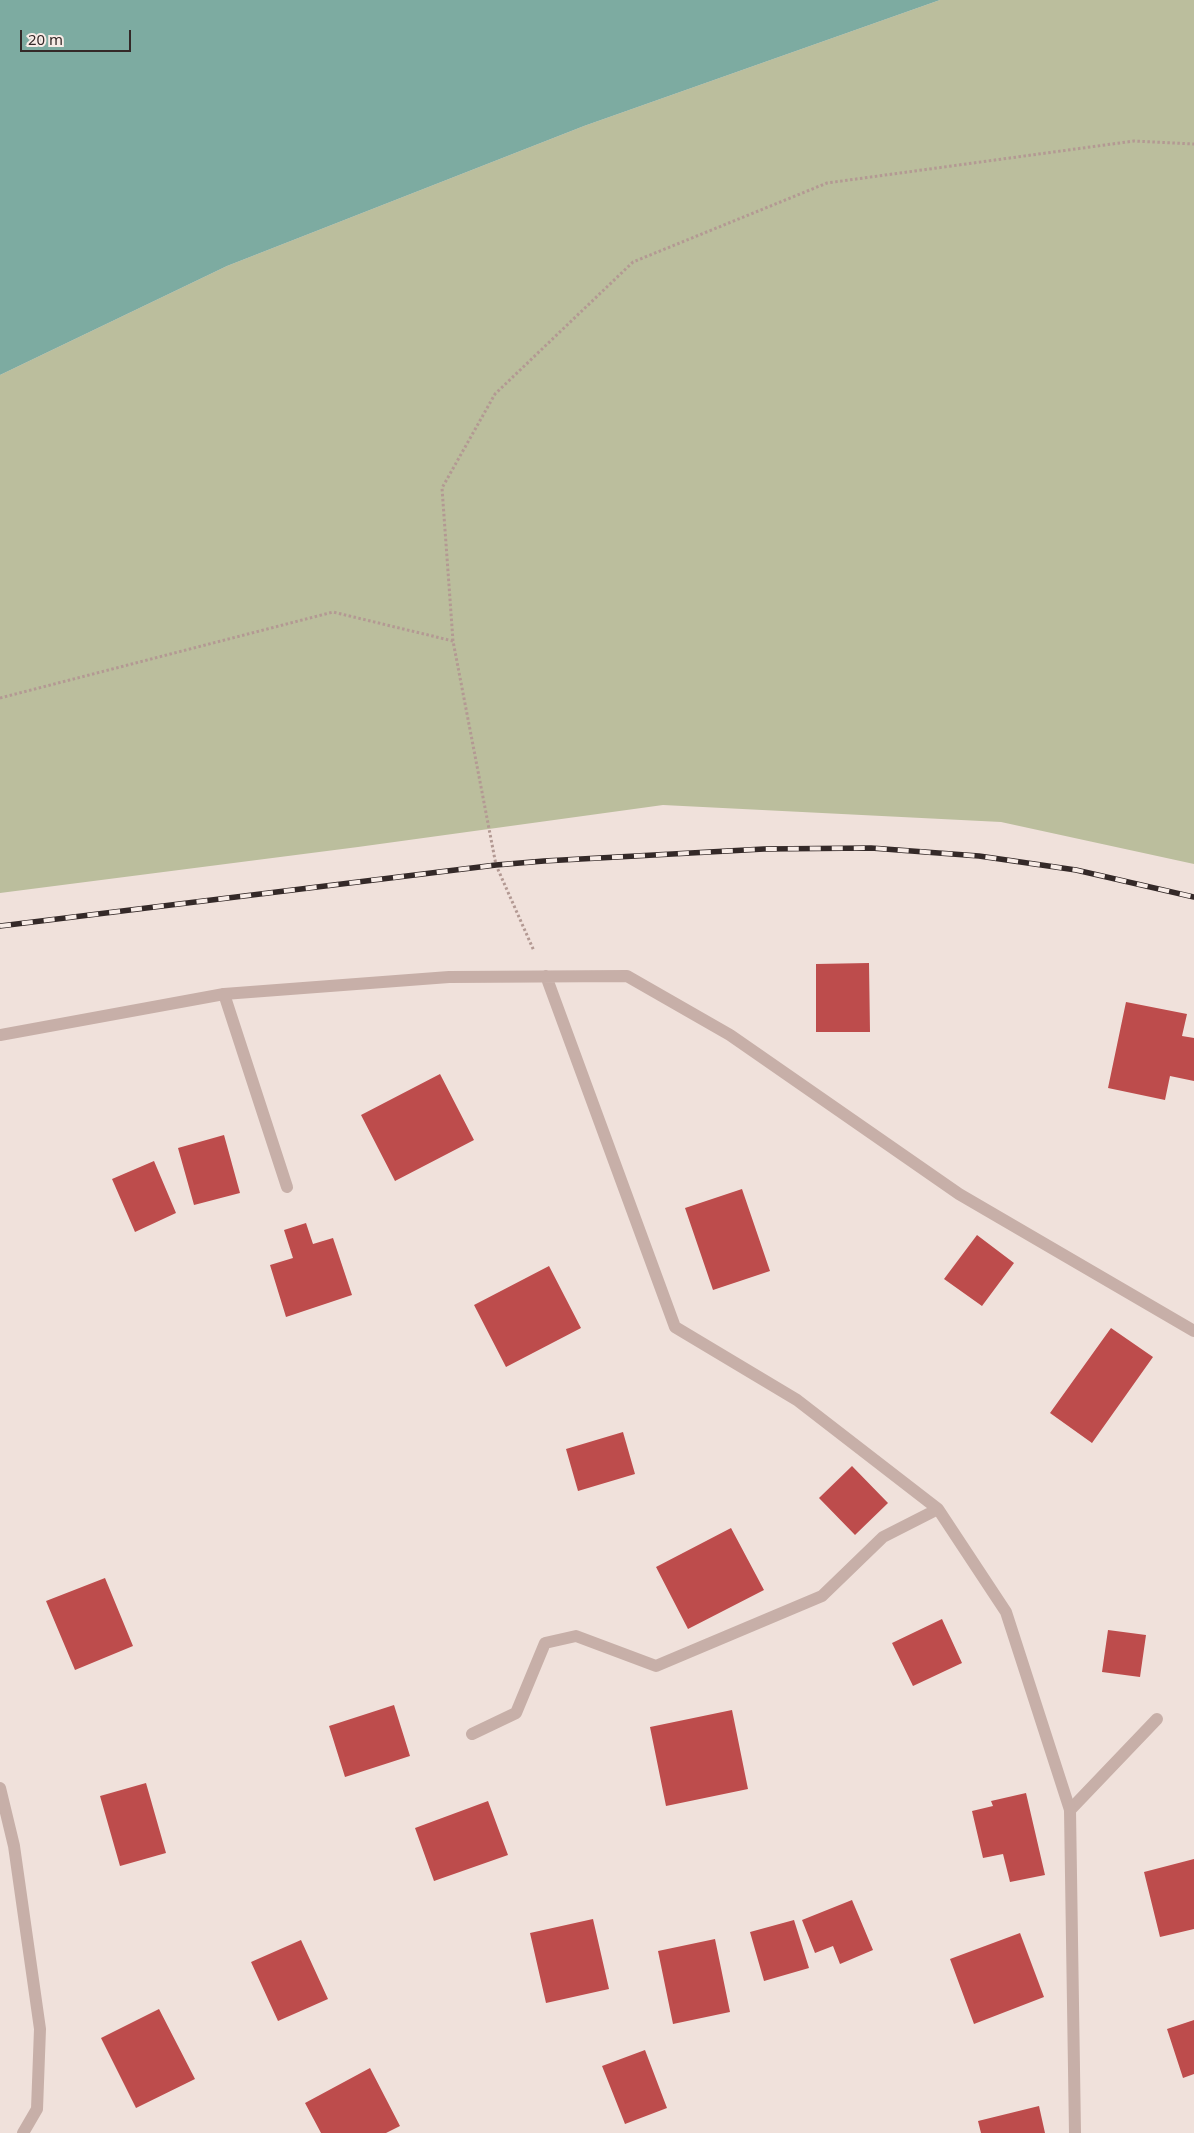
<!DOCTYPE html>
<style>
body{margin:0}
#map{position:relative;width:1194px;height:2133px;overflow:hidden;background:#f0e1db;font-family:"Noto Sans",sans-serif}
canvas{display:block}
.scale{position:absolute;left:20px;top:30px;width:111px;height:22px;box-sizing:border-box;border:2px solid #342928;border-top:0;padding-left:6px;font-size:15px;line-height:18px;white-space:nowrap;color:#342928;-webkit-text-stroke:4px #f8ece7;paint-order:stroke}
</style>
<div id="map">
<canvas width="1194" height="2133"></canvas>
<div class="scale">20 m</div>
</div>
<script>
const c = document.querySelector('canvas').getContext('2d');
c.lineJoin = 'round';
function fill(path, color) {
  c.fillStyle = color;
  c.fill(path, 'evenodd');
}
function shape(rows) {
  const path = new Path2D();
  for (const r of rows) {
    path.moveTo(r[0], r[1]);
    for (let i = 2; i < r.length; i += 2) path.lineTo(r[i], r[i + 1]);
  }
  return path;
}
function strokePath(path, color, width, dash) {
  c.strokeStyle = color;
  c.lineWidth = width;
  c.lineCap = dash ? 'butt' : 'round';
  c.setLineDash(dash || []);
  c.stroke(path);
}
fill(shape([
 [940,0,1194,0,1194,864,1001,822,663,805,358,847,0,893,0,375,227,266,584,126]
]), '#bbbe9d');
fill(shape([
 [0,0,940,0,584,126,227,266,0,375]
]), '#7daba1');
fill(shape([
 [869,963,870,1032,816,1032,816,964],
 [1126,1002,1187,1014,1182,1036,1194,1038,1194,1081,1170,1076,1165,1100,1108,1088],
 [440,1074,474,1140,395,1181,361,1115],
 [224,1135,240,1193,194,1205,178,1148],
 [154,1161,176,1213,135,1232,112,1179],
 [742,1189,770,1271,713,1290,685,1208],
 [306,1223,313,1244,333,1238,352,1295,286,1317,270,1265,293,1258,284,1230],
 [977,1235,1014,1263,982,1306,944,1279],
 [549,1266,581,1328,506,1367,474,1305],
 [1111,1328,1153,1357,1092,1443,1050,1413],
 [623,1432,635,1474,578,1491,566,1449],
 [852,1466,888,1503,855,1535,819,1498],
 [731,1528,764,1590,688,1629,656,1567],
 [105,1578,133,1646,75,1670,46,1601],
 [942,1619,962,1663,913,1686,892,1643],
 [1108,1630,1146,1635,1140,1677,1102,1672],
 [394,1705,410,1756,345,1777,329,1726],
 [732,1710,748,1789,666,1806,650,1727],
 [146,1783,166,1853,120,1866,100,1796],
 [1026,1793,1045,1875,1010,1882,1003,1854,983,1858,972,1811,993,1806,991,1801],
 [488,1801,508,1855,434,1881,415,1828],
 [1194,1859,1194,1929,1160,1937,1144,1872],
 [852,1900,873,1950,840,1964,833,1946,815,1953,802,1920],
 [593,1919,609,1989,546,2003,530,1933],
 [794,1920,809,1968,764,1981,750,1932],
 [1020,1933,1044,1997,974,2024,950,1959],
 [715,1939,730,2012,673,2024,658,1951],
 [301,1940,328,1999,278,2021,251,1962],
 [159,2009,195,2079,136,2108,101,2038],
 [1194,2020,1194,2074,1183,2078,1167,2029],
 [645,2050,667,2108,625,2124,602,2066],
 [370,2068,400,2126,386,2133,321,2133,305,2103],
 [1039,2106,1045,2133,981,2133,978,2121]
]), '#bd4c4c');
strokePath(shape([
 [453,641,442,488,495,394,633,262,827,183,1134,141,1194,144],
 [0,698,333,612,453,641,496,865,534,951]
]), '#b39993', 3, [2.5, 2.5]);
strokePath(shape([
 [224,994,287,1187],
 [1070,1810,1157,1719]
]), '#c7afa8', 12);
strokePath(shape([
 [546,976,675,1327,797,1400,938,1509,1006,1612,1070,1810,1075,2133],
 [0,1035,224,994,449,977,627,976,730,1035,959,1194,1194,1331],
 [472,1734,516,1713,545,1643,576,1636,656,1666,822,1596,883,1537,938,1509],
 [0,1788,14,1846,40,2029,37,2109,23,2133]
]), '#c7afa8', 12);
const rail = shape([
 [0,926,496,865,544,861,764,849,871,848,979,856,1076,870,1194,897]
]);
strokePath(rail, '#342928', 5.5);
strokePath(rail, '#f8ece7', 4, [11]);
</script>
